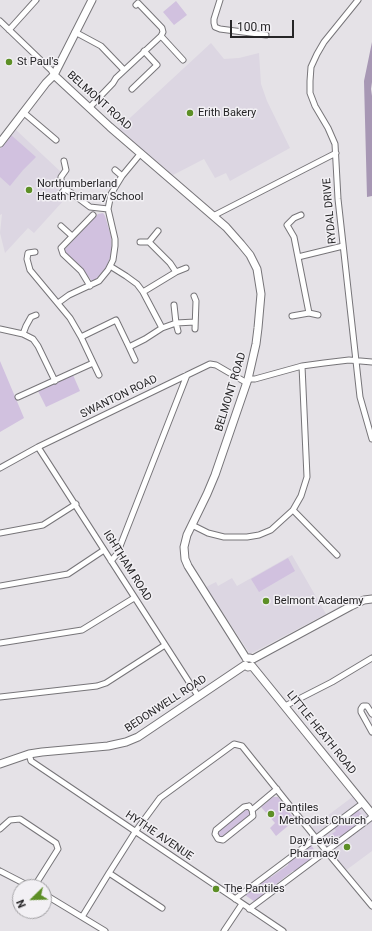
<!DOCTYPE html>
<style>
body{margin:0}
#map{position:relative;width:372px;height:931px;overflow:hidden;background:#e5e2e7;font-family:Roboto,sans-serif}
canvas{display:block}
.north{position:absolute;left:12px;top:879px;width:40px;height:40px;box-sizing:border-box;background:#f2f0f4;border:1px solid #a09fa2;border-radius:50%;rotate:247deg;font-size:11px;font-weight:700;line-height:16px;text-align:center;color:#262527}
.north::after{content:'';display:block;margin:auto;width:14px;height:18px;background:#5d8f26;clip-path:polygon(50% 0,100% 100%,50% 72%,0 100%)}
.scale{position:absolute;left:230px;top:20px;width:64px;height:18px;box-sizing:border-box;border:2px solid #262527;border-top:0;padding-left:5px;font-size:12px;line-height:14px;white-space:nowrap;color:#262527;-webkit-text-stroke:3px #f2f0f4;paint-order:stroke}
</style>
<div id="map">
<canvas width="372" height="931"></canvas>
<div class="north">N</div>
<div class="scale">100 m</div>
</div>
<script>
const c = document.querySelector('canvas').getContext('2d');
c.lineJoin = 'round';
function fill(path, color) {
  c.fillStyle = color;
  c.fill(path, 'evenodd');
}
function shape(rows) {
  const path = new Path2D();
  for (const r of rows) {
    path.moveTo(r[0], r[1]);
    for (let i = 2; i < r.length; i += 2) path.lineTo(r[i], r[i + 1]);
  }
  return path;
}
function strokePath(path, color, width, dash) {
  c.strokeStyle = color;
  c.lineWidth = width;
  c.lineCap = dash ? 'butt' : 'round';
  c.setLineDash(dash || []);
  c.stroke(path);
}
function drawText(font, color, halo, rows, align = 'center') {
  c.font = font + ' Roboto,sans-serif';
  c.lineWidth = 3;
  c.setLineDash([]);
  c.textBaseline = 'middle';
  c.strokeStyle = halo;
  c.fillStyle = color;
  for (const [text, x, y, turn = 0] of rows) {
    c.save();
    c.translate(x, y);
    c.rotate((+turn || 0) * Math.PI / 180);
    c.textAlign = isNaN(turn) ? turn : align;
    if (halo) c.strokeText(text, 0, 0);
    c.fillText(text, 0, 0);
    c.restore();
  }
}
fill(shape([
 [211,43,224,59,239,58,259,53,261,84,267,101,290,148,230,181,226,173,215,178,204,159,173,175,118,129],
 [15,129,61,172,58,175,59,189,57,192,64,200,34,233,28,228,5,253,0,233,2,214,0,215,0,148],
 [292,555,326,614,250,654,206,587,216,582,218,586,232,578,237,586],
 [355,795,372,818,372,851,345,871,311,828]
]), '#dcd6e2');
fill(shape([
 [176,1,187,15,174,25,163,12],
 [11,135,36,157,23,170,10,186,0,177,0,149],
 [103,213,105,216,111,236,112,252,106,268,94,281,92,281,81,267,65,252,65,249,98,214],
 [0,361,24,418,0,432],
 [73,375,80,391,46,407,38,391],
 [288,558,295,571,259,592,251,579],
 [273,797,278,797,295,820,276,836,270,828,275,823,261,807],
 [249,806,253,816,223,840,218,839,216,830],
 [358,810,365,819,341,838,339,835,330,842,326,838,336,831,334,828],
 [311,845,318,855,297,871,293,871,276,884,275,887,255,902,245,895,268,877,271,877,288,865,289,861]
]), '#d1c1df');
fill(shape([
 [372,42,372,82,371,89,372,96,372,196,367,197,364,81]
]), '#a797b4');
const street = shape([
 [220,0,214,19,214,23,215,27,220,29,266,35],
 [358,0,324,42,317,54,311,67,310,81,310,93,315,106,328,128,335,144,338,199,360,397,372,439],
 [136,5,138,3,162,28,163,32,161,36],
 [0,21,51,70,54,75],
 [9,30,36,0],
 [75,32,101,46,124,70],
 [132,89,157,65,144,51],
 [89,108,113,83,116,78,161,36,183,60],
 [23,112,56,140],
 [64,161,66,170,61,177,61,180,65,189,70,192,90,207,108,209],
 [115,170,122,176],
 [60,195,65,189],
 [301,215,294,218,287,225,294,237,309,313,318,315],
 [213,216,336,153],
 [61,226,72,236],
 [140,242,149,242],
 [35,252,28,253,27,259,30,270,70,318,81,337,99,375],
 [298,257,343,246],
 [110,266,126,276,137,284,143,292,162,328],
 [176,272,186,268],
 [90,286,81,271,63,254,61,248,93,215],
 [143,292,176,272,170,263,149,242,158,231],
 [194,296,196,301,195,329],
 [58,303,69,295,99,281,108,270,113,260,115,246,115,239,108,209,111,194,122,176,141,153],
 [292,316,309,313],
 [0,329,23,334,33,339,38,346,55,381],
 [178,331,176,323,195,322],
 [23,334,26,326,31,317,36,315],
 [81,337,116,320,129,347,145,339,162,328,176,323,174,305],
 [129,347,135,360],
 [248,379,255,379,302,366,324,363,349,360,372,362],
 [18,397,93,363],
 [38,447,198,696],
 [0,468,38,447,210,364,216,365,247,383],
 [293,510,337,555],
 [192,525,208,533,224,537,247,537,259,535,271,530,293,510,301,496,307,477,302,366],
 [0,533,43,525,76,504],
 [111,561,117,554,187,375],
 [0,586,68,574,104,550],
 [0,643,82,630,134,598],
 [0,697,97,686,106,683,165,645],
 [285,706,332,682,372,658],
 [372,714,367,706,363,706,361,709,361,712,372,732],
 [29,754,31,761,283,931],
 [249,806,252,810,253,816,223,840,218,839,215,834,216,830,244,807,249,806],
 [252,810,277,789],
 [0,829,10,820,20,819,56,843,58,849,34,887],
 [0,871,31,887],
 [109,873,162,908],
 [44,894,105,931],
 [235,899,363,803],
 [249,909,372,817],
 [82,917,109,873,135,832,160,798,234,744,242,746,327,852,372,906],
 [224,931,242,904]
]);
const secondary = shape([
 [54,75,110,127,226,227,241,244,250,255,257,269,261,294,258,328,256,344,248,379,215,475,207,494,187,535,184,547,185,559,188,566,246,658],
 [0,143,46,83,54,75,92,0],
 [246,658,250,658,253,659,351,606,364,600,372,599],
 [252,666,372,814],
 [0,764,29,754,42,752,108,746,126,742,138,737,245,665,248,667,252,666]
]);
strokePath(street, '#777579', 7);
strokePath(secondary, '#777579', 9);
strokePath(street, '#fff', 5);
strokePath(secondary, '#fff', 7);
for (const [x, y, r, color] of [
 [9,62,4,"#5d8f26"],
 [190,113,4,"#5d8f26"],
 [29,190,4,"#5d8f26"],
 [266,601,4,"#5d8f26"],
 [271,814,4,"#5d8f26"],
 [347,847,4,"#5d8f26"],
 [216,889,4,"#5d8f26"]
]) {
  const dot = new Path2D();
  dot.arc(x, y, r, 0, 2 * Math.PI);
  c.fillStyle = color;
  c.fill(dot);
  strokePath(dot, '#f2f0f4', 1.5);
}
drawText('11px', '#262527', '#f2f0f4', [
 ["St Paul's",17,62],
 ["Erith Bakery",198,113],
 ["Northumberland",37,184],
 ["Heath Primary School",37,197],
 ["Belmont Academy",274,601],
 ["Pantiles",279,808],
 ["Methodist Church",279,821],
 ["Day Lewis",339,841,"right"],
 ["Pharmacy",339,854,"right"],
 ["The Pantiles",224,889]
], 'left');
drawText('11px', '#262527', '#f2f0f4', [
 ["BELMONT ROAD",99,101,42],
 ["RYDAL DRIVE",330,211,-95],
 ["BELMONT ROAD",231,392,-73],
 ["SWANTON ROAD",119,397,-26],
 ["IGHTHAM ROAD",127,566,58],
 ["BEDONWELL ROAD",166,704,-33],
 ["LITTLE HEATH ROAD",321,733,51],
 ["HYTHE AVENUE",159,836,34]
]);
</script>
